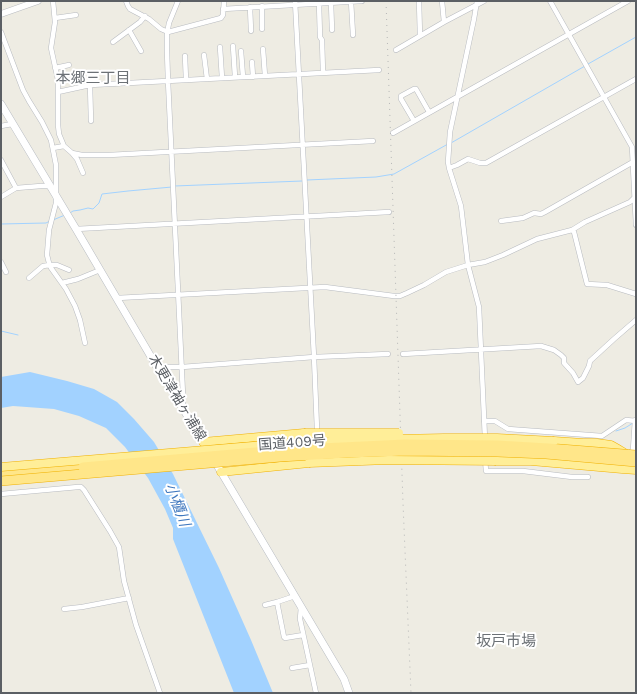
<!DOCTYPE html>
<meta charset="utf-8">
<style>
body{margin:0}
#map{position:relative;width:637px;height:694px;overflow:hidden;background:#eeece3;font-family:"Work Sans",sans-serif}
canvas{display:block}
.frame{position:absolute;inset:0;border:2px solid #5b5f64;pointer-events:none}
</style>
<div id="map">
<canvas width="637" height="694"></canvas>
<div class="frame"></div>
</div>
<script>
const c = document.querySelector('canvas').getContext('2d');
c.lineJoin = 'round';
function fill(path, color) {
  c.fillStyle = color;
  c.fill(path, 'evenodd');
}
function shape(rows) {
  const path = new Path2D();
  for (const r of rows) {
    path.moveTo(r[0], r[1]);
    for (let i = 2; i < r.length; i += 2) path.lineTo(r[i], r[i + 1]);
  }
  return path;
}
function strokePath(path, color, width, dash) {
  c.strokeStyle = color;
  c.lineWidth = width;
  c.lineCap = dash ? 'butt' : 'round';
  c.setLineDash(dash || []);
  c.stroke(path);
}
function drawText(font, color, halo, rows, align = 'center') {
  c.font = font + ' "Work Sans","Noto Sans JP",sans-serif';
  c.lineWidth = 4;
  c.setLineDash([]);
  c.textBaseline = 'middle';
  c.strokeStyle = halo;
  c.fillStyle = color;
  for (const [text, x, y, turn = 0] of rows) {
    c.save();
    c.translate(x, y);
    c.rotate((+turn || 0) * Math.PI / 180);
    c.textAlign = isNaN(turn) ? turn : align;
    if (halo) c.strokeText(text, 0, 0);
    c.fillText(text, 0, 0);
    c.restore();
  }
}
fill(shape([
 [30,372,67,381,94,389,117,402,134,419,154,442,173,474,219,568,251,640,273,693,234,693,173,539,173,528,165,509,148,478,125,447,106,428,79,416,54,409,13,406,1,408,1,377]
]), '#a2d2ff');
strokePath(shape([
 [588,64,636,37],
 [451,143,585,66],
 [307,180,376,177,394,174,448,144],
 [175,186,302,181],
 [70,213,73,211,80,210,88,208,93,209,99,203,102,194,128,191,172,187],
 [53,220,65,215],
 [1,224,46,223,50,221],
 [1,331,18,335],
 [616,431,625,428,633,423]
]), '#a2d2ff', 1);
const minor = shape([
 [53,1,55,22,51,48,58,80,58,125,59,134,64,146,72,153,82,155,109,155,373,141],
 [126,1,128,6,130,9,149,19,161,29,168,32,221,18,223,15,224,1],
 [178,1,169,23,167,34,167,51,168,81,183,395,183,406],
 [295,1,314,357,317,429],
 [351,1,353,35],
 [419,1,420,36],
 [442,1,444,22],
 [477,1,474,19,450,132,448,162,449,168,461,206,468,265,479,307,485,439],
 [550,1,632,147,636,225],
 [331,2,332,30],
 [319,3,320,37,322,40,323,73],
 [250,7,251,31],
 [223,9,362,1],
 [55,18,76,15],
 [262,29,262,6],
 [129,30,141,51],
 [1,32,23,90,29,101,42,122,51,140,56,165,56,203,49,230,47,255,49,263,51,268,66,289,75,306,80,320,85,343],
 [113,42,140,22,145,16],
 [233,46,235,77],
 [220,47,222,78],
 [263,49,265,76],
 [396,50,444,22,484,1],
 [241,51,243,77],
 [204,55,207,79],
 [185,56,186,80],
 [252,62,253,77],
 [55,68,69,65],
 [90,85,91,121],
 [58,92,90,85,379,70],
 [414,121,401,99,401,96,414,89,416,89,429,112],
 [1,126,12,124],
 [393,133,628,1],
 [53,148,64,146],
 [72,153,77,159,83,173],
 [1,160,16,188],
 [449,168,457,165,468,159,480,163,486,163,636,79],
 [1,197,16,188,41,186,50,186],
 [501,221,523,218,534,213,541,214,545,212,633,162],
 [76,229,389,212],
 [572,230,574,232,587,284,607,285,636,294],
 [1,262,6,272],
 [29,278,43,266,50,265,57,265,69,270],
 [62,283,78,279,100,270],
 [117,298,325,287,394,296,400,296,407,293,424,285,446,272,468,265,485,262,503,255,537,239,572,230,585,222,630,202,636,196],
 [403,354,541,346,554,350,561,355,564,358,564,363,573,373,578,382,583,378,589,366,590,361,614,339,636,320],
 [157,367,182,367,314,357,388,354],
 [484,421,495,421,508,429,602,436,626,420,636,421],
 [628,454,631,452,633,450,635,420],
 [485,459,486,471,523,471,572,477,588,477],
 [1,494,78,487,81,487,84,490,110,531,119,547,124,581,136,625,160,693],
 [277,602,295,596],
 [265,605,277,602,284,637,285,638,303,635],
 [301,607,300,619,316,693],
 [64,609,82,607,129,598],
 [292,668,310,665]
]);
const tertiary = shape([
 [1,14,38,1]
]);
const secondary = shape([
 [1,104,76,229,157,367,206,446],
 [214,460,344,679,349,693]
]);
const trunk = shape([
 [554,441,583,443,597,443,611,445,618,449,628,455],
 [203,442,304,433],
 [496,461,531,461,622,469],
 [617,467,622,469,636,470],
 [221,472,309,463]
]);
const motorway = shape([
 [1,475,83,467]
]);
strokePath(minor, '#b8bbc0', 5.5);
strokePath(tertiary, '#b8bbc0', 7);
strokePath(secondary, '#b8bcc2', 8);
strokePath(trunk, '#f1b100', 9);
strokePath(motorway, '#f1b100', 10);
strokePath(minor, '#fff', 4.5);
strokePath(tertiary, '#fff', 6);
strokePath(secondary, '#fff', 7);
strokePath(trunk, '#ffee98', 8);
strokePath(motorway, '#ffe689', 9);
strokePath(shape([
 [386,1,403,503,411,693]
]), '#b4b5b5', 1, [1, 5]);
const trunkBridge = shape([
 [304,433,399,433],
 [309,463,388,460,496,461],
 [1,467,277,444,348,440,444,438,497,438,554,441]
]);
const motorwayBridge = shape([
 [83,467,279,450,405,444,497,445,548,448,636,455],
 [1,481,280,457,347,453,406,451,497,452,546,454,636,462]
]);
strokePath(trunkBridge, '#f1b100', 9, []);
strokePath(motorwayBridge, '#f1b100', 10, []);
strokePath(trunkBridge, '#ffee98', 8);
strokePath(motorwayBridge, '#ffe689', 9);
drawText('14px', '#5b5f64', '#fff', [
 ["木更津袖ヶ浦線",177,398,59],
 ["国道409号",292,443,-4]
]);
drawText('15px', '#6c7176', '#fff', [
 ["本郷三丁目",93,79],
 ["坂戸市場",506,642]
]);
drawText('italic 15px', '#3f77be', '#fff', [
 ["小櫃川",177,505,69]
]);
</script>
